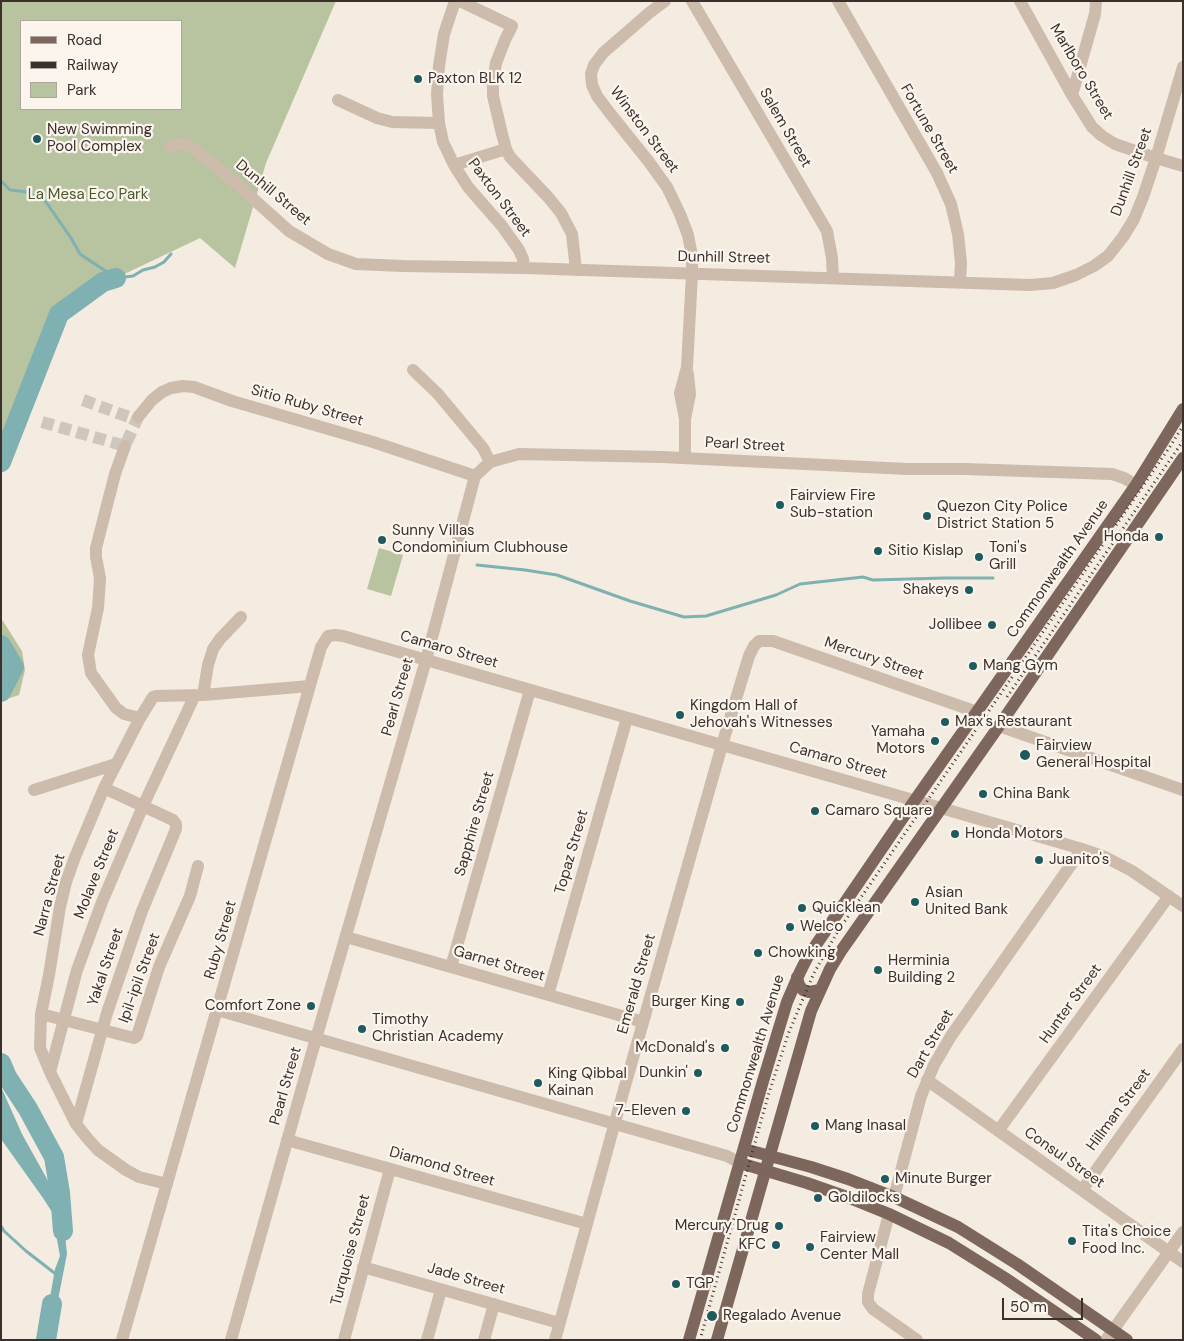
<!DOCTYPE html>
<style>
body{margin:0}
#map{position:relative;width:1184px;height:1341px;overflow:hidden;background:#f4ebe1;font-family:"DM Sans",sans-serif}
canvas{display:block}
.frame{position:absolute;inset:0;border:2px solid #3b302b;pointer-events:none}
.legend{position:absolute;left:20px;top:20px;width:162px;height:90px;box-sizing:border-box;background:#fbf5ee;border:1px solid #aea6a0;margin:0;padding:6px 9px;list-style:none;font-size:15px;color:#3b302b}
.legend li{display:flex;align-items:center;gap:10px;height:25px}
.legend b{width:25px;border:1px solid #aea6a0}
.scale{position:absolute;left:1002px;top:1298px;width:81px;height:22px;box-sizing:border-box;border:2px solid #3b302b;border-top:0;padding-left:6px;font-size:15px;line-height:18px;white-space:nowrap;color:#3b302b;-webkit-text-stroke:4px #fbf5ee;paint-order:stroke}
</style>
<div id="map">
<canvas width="1184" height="1341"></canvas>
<div class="frame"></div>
<ul class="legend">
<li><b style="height:6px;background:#7d675c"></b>Road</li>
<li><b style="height:6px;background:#3b302b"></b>Railway</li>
<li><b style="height:14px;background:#b8c4a0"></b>Park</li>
</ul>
<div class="scale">50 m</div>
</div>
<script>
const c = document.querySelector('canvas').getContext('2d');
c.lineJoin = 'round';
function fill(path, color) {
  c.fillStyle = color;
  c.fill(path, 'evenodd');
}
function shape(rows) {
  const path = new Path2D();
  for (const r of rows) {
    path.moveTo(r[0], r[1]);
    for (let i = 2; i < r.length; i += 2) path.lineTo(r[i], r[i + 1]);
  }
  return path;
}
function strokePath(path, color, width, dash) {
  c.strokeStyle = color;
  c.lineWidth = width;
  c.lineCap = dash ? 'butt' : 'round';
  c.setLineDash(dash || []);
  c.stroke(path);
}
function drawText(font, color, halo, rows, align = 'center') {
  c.font = font + ' "DM Sans",sans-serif';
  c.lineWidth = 4.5;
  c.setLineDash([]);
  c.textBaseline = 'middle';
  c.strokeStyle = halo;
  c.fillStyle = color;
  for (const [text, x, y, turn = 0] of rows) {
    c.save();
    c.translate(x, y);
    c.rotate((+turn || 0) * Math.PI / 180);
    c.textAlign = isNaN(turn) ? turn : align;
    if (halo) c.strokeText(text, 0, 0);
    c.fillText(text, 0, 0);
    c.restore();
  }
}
fill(shape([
 [1,1,336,1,266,163,235,268,200,238,116,278,103,282,59,314,1,462],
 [21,21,181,21,181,109,21,109],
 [379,548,403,555,391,596,367,589],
 [1,618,22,651,25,670,19,695,1,701]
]), '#b8c4a0');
fill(shape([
 [1,1087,22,1134,62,1206,67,1254,57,1305,52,1317,52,1340,48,1340,49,1303,55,1269,60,1256,52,1212,43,1198,1,1139]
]), '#7fb0b2');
strokePath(shape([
 [1,181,10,190,28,192,46,202,71,238,80,254,116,278,133,276,143,270,155,267,164,262,171,254],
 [477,565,525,570,557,575,630,601,684,617,706,616,776,595,800,584,863,577,873,580,945,578,993,578],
 [1,1226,4,1231,26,1251,57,1275]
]), '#7fb0b2', 3);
strokePath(shape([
 [1,462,59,314,103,282,116,278],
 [1,645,14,667,1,692],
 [1,1063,7,1077,28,1109,54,1157,60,1193,63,1231],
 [46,1340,52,1304]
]), '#7fb0b2', 20);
strokePath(shape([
 [83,400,137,420],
 [42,422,125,446,138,417]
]), '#cfc6bd', 12, [12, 6]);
strokePath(shape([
 [455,1,444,34,439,66,437,94,439,123,443,142,454,165,468,187,502,226,519,250,523,259,524,268],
 [460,1,512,26,505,40,496,63,493,80,493,96,502,134,506,149,510,157,548,197,561,213,572,234,576,270],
 [665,1,649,13,603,53,594,65,591,74,592,85,597,96,609,112,649,162,667,187,680,214,688,235,692,256,692,274,687,367,680,393,685,419],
 [692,1,827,231,832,258,833,278],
 [838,1,937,173,951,204,958,234,961,263,960,282],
 [1020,1,1072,95,1092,127,1102,136,1115,144,1156,158,1183,166],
 [1072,95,1095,14,1096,1],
 [338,100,377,118,392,122,439,123],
 [170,147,183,143,191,147,221,170,289,231,328,254,356,264,403,266,524,268,1030,285,1053,283,1076,275,1094,266,1108,256,1123,237,1134,219,1143,197,1156,158,1183,67],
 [454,165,506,149],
 [413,370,438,394,483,448,490,462],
 [138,417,152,400,162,392,171,388,183,386,194,387,232,401,373,442,475,476],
 [125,446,115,474,96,548,96,557,100,578,99,594,98,608,88,655,91,673,116,708,124,714,140,718],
 [685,458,685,419,690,394,688,374],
 [203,695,208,665,213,649,220,639,241,617],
 [999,726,1183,790],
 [34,790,116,764],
 [346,937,643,1022],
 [451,967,530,690],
 [548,995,627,718],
 [217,1010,727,1156,740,1163],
 [41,1014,130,1037,134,1038,137,1036,159,967,190,896,198,866],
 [50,1072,77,970,102,902,143,806,195,695],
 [927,1080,1183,1262],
 [76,1124,107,1013,133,937,142,911,176,829,176,824,173,820,104,788],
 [998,1131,1169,896],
 [287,1140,587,1224],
 [167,1184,139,1177,126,1170,98,1150,88,1139,76,1124,50,1072,40,1048,41,1014,49,975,60,907,66,882,75,857,104,788,140,718,153,697,156,696,203,695,310,686],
 [1082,1190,1183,1049],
 [894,1197,921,1096,934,1065,951,1036,1082,849],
 [889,1214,868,1294,868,1302,873,1309,917,1340],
 [363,1267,559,1323],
 [122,1340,321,647,328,636,335,635,343,636,941,808,1082,849,1105,857,1132,871,1183,906],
 [231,1340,311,1056,426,660,475,476,490,462,519,454,662,457,907,469,965,469,1112,474,1124,478,1136,485],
 [344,1340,390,1169],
 [427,1340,441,1290],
 [484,1340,494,1304],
 [555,1340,623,1093,722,745,749,656,754,646,759,641,773,641,977,712],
 [1106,1340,1183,1232]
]), '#cdbbac', 12);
strokePath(shape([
 [797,977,799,985,803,990,809,992,820,990],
 [744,1149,811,1167,848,1179,894,1197,958,1227,1017,1264,1127,1340],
 [740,1163,807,1183,847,1197,889,1214,949,1243,1005,1278,1096,1340],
 [689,1340,763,1081,787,1002,800,972,807,958,915,800,1136,485,1183,409],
 [717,1340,811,1011,830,969,841,951,999,726,1183,458]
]), '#7d675c', 12);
strokePath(shape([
 [1007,697,1183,441],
 [700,1340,768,1096,789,1032,814,973,838,931,1169,448,1183,426]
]), '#3b302b', 3, [1, 4]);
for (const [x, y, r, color] of [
 [418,79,5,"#1f5a5e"],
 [37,139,5,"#1f5a5e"],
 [780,505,5,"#1f5a5e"],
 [927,516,5,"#1f5a5e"],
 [1159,537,5,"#1f5a5e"],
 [382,540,5,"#1f5a5e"],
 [878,551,5,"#1f5a5e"],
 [979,557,5,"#1f5a5e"],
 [969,590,5,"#1f5a5e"],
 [992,625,5,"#1f5a5e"],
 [973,666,5,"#1f5a5e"],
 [680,715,5,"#1f5a5e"],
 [945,722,5,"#1f5a5e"],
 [935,741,5,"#1f5a5e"],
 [1025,755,6,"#1f5a5e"],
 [983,794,5,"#1f5a5e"],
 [815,811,5,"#1f5a5e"],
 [955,834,5,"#1f5a5e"],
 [1039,860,5,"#1f5a5e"],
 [915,902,5,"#1f5a5e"],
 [802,908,5,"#1f5a5e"],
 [790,927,5,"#1f5a5e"],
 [758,953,5,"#1f5a5e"],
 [878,970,5,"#1f5a5e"],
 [740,1002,5,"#1f5a5e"],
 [311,1006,5,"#1f5a5e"],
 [362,1029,5,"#1f5a5e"],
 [725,1048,5,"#1f5a5e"],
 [698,1073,5,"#1f5a5e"],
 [538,1083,5,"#1f5a5e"],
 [686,1111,5,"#1f5a5e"],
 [815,1126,5,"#1f5a5e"],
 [885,1179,5,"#1f5a5e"],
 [818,1198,5,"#1f5a5e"],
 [779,1226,5,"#1f5a5e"],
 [1072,1241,5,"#1f5a5e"],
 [776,1245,5,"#1f5a5e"],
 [810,1247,5,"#1f5a5e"],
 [676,1284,5,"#1f5a5e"],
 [712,1316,6,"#1f5a5e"]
]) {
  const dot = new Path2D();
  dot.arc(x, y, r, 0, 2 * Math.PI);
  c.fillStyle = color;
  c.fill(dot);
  strokePath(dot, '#fbf5ee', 2);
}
drawText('15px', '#3b302b', '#fbf5ee', [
 ["Marlboro Street",1081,72,59],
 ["Salem Street",785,128,60],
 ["Fortune Street",929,129,60],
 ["Winston Street",644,130,53],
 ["Dunhill Street",1132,172,-70],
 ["Dunhill Street",273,193,40],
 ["Paxton Street",499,198,53],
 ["Dunhill Street",724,258,1],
 ["Sitio Ruby Street",307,406,16],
 ["Pearl Street",745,445,3],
 ["Commonwealth Avenue",1058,569,-55],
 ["Camaro Street",449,650,16],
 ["Mercury Street",874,659,19],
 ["Pearl Street",398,697,-74],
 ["Camaro Street",838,761,16],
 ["Sapphire Street",475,824,-74],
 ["Topaz Street",572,852,-74],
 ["Molave Street",97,874,-68],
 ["Narra Street",50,895,-75],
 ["Ruby Street",221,940,-74],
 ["Garnet Street",499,964,16],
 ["Yakal Street",106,967,-71],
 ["Ipil-ipil Street",140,978,-70],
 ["Emerald Street",637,984,-74],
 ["Hunter Street",1071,1004,-54],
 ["Dart Street",931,1044,-60],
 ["Commonwealth Avenue",756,1054,-73],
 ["Pearl Street",286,1086,-74],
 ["Hillman Street",1119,1110,-54],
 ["Consul Street",1064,1158,35],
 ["Diamond Street",442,1167,16],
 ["Turquoise Street",351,1250,-75],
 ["Jade Street",466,1279,16]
]);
drawText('15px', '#3b302b', '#fbf5ee', [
 ["Paxton BLK 12",428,79],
 ["New Swimming",47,130],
 ["Pool Complex",47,147],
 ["Fairview Fire",790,496],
 ["Sub-station",790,513],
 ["Quezon City Police",937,507],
 ["District Station 5",937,524],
 ["Sunny Villas",392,531],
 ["Condominium Clubhouse",392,548],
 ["Honda",1149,537,"right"],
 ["Toni's",989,548],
 ["Grill",989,565],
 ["Sitio Kislap",888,551],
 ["Shakeys",959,590,"right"],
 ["Jollibee",982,625,"right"],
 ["Mang Gym",983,666],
 ["Kingdom Hall of",690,706],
 ["Jehovah's Witnesses",690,723],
 ["Max's Restaurant",955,722],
 ["Yamaha",925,732,"right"],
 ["Motors",925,749,"right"],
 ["Fairview",1036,746],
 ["General Hospital",1036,763],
 ["China Bank",993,794],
 ["Camaro Square",825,811],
 ["Honda Motors",965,834],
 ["Juanito's",1049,860],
 ["Asian",925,893],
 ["United Bank",925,910],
 ["Quicklean",812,908],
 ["Welco",800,927],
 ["Chowking",768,953],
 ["Herminia",888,961],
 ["Building 2",888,978],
 ["Burger King",730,1002,"right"],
 ["Comfort Zone",301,1006,"right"],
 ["Timothy",372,1020],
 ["Christian Academy",372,1037],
 ["McDonald's",715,1048,"right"],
 ["Dunkin'",688,1073,"right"],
 ["King Qibbal",548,1074],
 ["Kainan",548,1091],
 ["7-Eleven",676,1111,"right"],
 ["Mang Inasal",825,1126],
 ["Minute Burger",895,1179],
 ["Goldilocks",828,1198],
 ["Mercury Drug",769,1226,"right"],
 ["Tita's Choice",1082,1232],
 ["Food Inc.",1082,1249],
 ["Fairview",820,1238],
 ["Center Mall",820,1255],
 ["KFC",766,1245,"right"],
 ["TGP",686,1284],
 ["Regalado Avenue",723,1316]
], 'left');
drawText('15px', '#4a5a2e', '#fbf5ee', [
 ["La Mesa Eco Park",88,195]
]);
</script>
